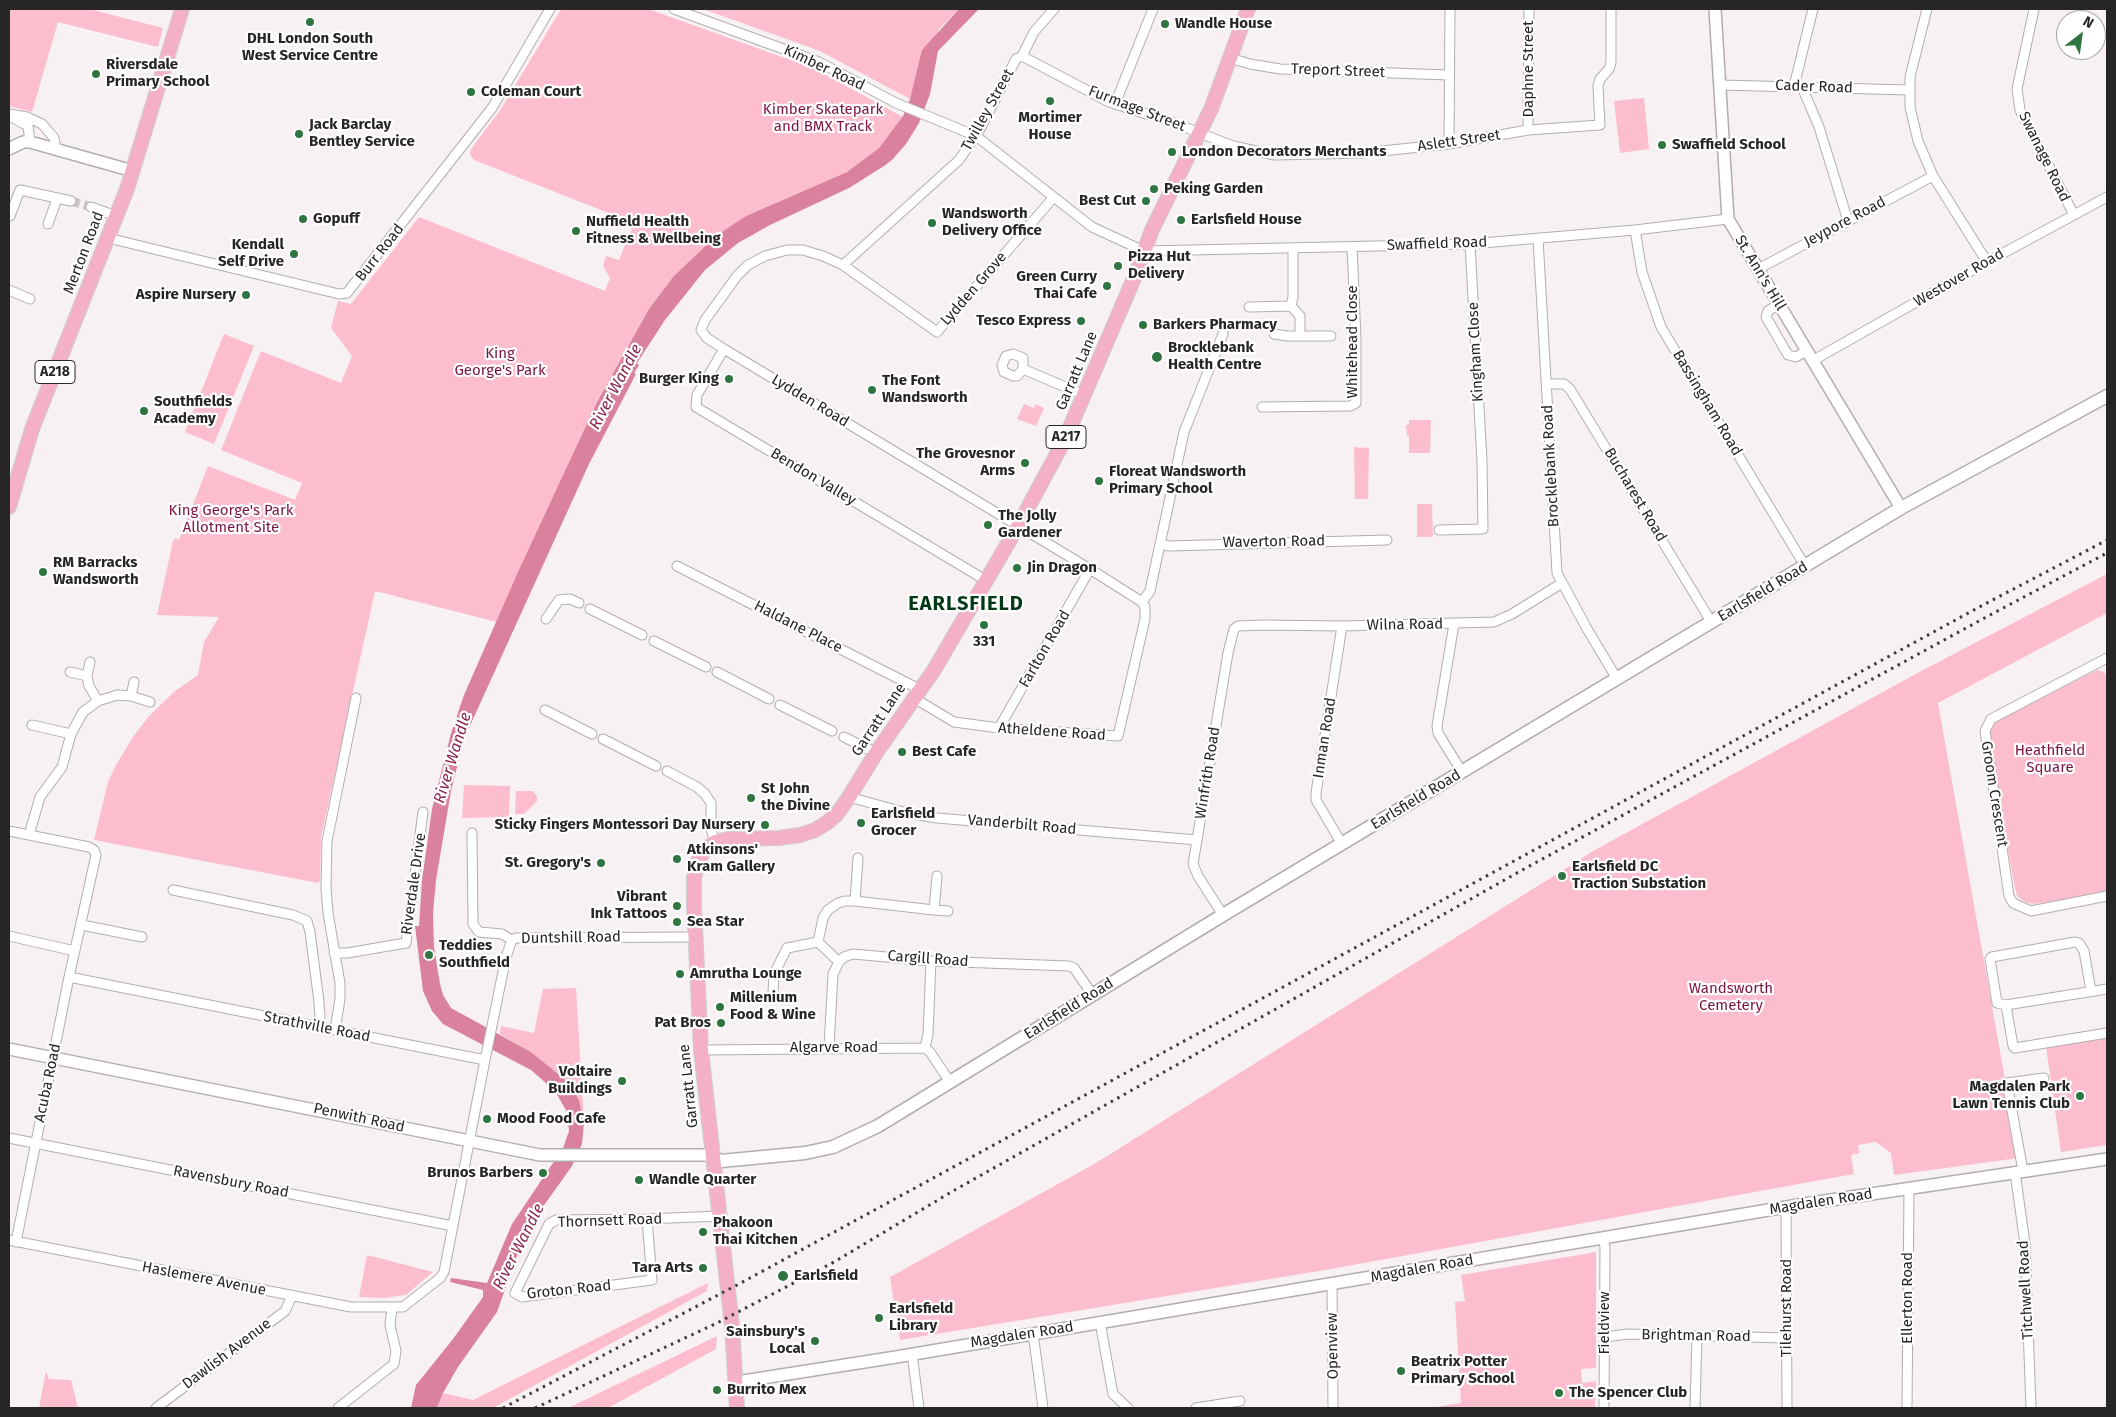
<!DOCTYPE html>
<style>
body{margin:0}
#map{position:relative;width:2116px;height:1417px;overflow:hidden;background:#f8f1f3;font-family:"Fira Sans",sans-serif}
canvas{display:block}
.frame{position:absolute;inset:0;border:10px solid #272526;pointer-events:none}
.north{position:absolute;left:2056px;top:10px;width:50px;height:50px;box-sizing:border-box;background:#fff;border:1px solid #a9a8a8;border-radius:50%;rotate:30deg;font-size:14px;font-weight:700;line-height:20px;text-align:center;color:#272526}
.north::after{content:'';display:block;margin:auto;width:18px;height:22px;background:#2e7542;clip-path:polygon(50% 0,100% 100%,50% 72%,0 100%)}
</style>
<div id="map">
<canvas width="2116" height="1417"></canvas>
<div class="frame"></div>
<div class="north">N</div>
</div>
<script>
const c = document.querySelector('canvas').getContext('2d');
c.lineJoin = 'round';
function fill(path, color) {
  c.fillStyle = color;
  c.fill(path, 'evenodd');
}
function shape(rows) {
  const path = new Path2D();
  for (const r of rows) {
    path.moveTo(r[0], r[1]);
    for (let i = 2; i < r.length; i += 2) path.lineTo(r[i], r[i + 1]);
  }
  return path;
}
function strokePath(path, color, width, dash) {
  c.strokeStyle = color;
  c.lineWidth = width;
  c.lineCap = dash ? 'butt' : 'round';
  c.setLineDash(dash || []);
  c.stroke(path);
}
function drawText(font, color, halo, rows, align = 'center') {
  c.font = font + ' "Fira Sans",sans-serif';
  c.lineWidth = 4.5;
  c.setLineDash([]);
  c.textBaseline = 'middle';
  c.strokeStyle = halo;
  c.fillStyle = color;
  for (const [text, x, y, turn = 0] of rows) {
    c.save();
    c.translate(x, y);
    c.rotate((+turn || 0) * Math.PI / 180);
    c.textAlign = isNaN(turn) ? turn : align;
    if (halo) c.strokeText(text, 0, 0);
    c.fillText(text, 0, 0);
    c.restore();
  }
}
fill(shape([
 [9,9,89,9,163,28,158,47,58,22,32,112,9,106],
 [561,9,648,9,813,68,903,117,879,148,847,172,746,216,673,277,649,309,598,399,497,622,375,591,321,837,320,881,318,883,94,840,108,782,116,765,133,737,149,716,175,691,198,675,204,642,219,617,157,615,173,541,175,538,179,540,208,466,295,500,302,483,221,450,261,351,341,383,352,356,331,328,338,301,351,304,419,217,605,291,610,278,603,266,606,256,619,260,634,223,474,160,470,154,471,149,501,109],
 [703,9,959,9,939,29,916,78,910,99,820,51],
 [1644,98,1649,149,1620,153,1614,101],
 [224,334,254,346,214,444,185,432],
 [1024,404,1034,408,1035,404,1044,408,1036,426,1017,419],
 [1409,420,1431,420,1430,453,1409,453,1409,436,1407,436,1406,425,1409,425],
 [1354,447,1369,448,1368,499,1355,499],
 [1417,504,1432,504,1433,537,1417,537],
 [2107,574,2107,613,1938,703,2019,1158,1894,1175,1891,1153,1876,1142,1858,1145,1859,1153,1851,1155,1854,1174,1331,1269,900,1340,890,1277,1096,1163,1595,850,1923,670],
 [2097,670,2104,672,2107,679,2107,893,2034,904,2025,902,2017,896,2014,883,1991,756,1989,737,1990,729,1996,721,2003,717],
 [464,785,510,786,509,817,462,818],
 [516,791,533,791,537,797,537,801,524,814,515,814],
 [576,988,584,1123,582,1111,568,1082,531,1052,500,1034,501,1026,534,1033,543,989],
 [2107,1036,2107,1145,2061,1152,2046,1047],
 [1596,1252,1596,1368,1581,1369,1582,1383,1596,1381,1595,1408,1430,1408,1461,1403,1455,1302,1465,1301,1461,1275],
 [367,1255,433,1272,406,1295,383,1298,359,1297],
 [708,1283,707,1291,493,1408,437,1408,443,1393,473,1400],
 [717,1336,716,1349,608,1408,568,1408],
 [46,1371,49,1379,71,1380,78,1408,39,1408]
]), '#fcbdcf');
fill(shape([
 [959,9,979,9,938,51,930,94,919,123,906,144,892,160,884,166,849,188,770,225,738,243,705,270,665,320,637,363,639,365,634,373,636,374,589,464,464,739,451,791,436,880,433,913,434,947,440,984,443,995,451,1008,531,1052,568,1082,579,1100,584,1123,582,1144,572,1166,530,1225,523,1239,497,1312,458,1367,443,1393,437,1408,411,1408,416,1385,453,1339,483,1297,483,1290,450,1282,451,1278,487,1283,512,1224,563,1148,569,1131,567,1112,555,1091,531,1070,443,1024,432,1011,423,991,415,926,419,926,422,880,432,809,451,733,464,695,518,572,598,400,649,309,673,277,716,236,746,216,847,172,879,148,903,116,910,99,922,50]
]), '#da829d');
strokePath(shape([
 [71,201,91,207]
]), '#cec8ca', 9, [9, 4.5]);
const minor = shape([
 [674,9,819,62,896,103,976,136,1092,227,1144,251,1470,244,1635,230,1728,219],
 [1927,9,1910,77,1910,107,1918,141,1933,176,1987,262],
 [2034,9,2017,89,2020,110,2074,215],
 [1022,56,1109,102,1146,114,1156,116,1233,146,1275,155,1363,153,1449,144,1528,130,1600,125,1598,86,1600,79,1609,69,1611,62,1611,9],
 [1230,58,1250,64,1280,69,1449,75],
 [1720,85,1909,90],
 [1794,86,1813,9],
 [1802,87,1819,127,1848,221],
 [1115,104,1153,9],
 [9,114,27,117,42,124,54,138,56,148],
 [11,117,28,126,30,142],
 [1528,130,1529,9],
 [1449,144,1450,9],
 [91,207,116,216],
 [10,216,20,190,71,201],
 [48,224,57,199],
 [1635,230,1642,272,1661,327,1805,566],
 [108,238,339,294,347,293,492,108,550,9],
 [1538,238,1557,573,1586,627,1617,679],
 [1293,248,1293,297,1291,306,1300,316,1300,336],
 [843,265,959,160,979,131,1016,59,1022,56,1034,32,1054,9],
 [1758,269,1933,176],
 [9,290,30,299],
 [1779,304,1768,311,1766,317,1788,355,1796,357,1806,351],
 [1249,307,1291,306],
 [1274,334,1287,336,1331,336],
 [724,349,697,395,696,407,987,581],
 [1812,361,1987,262,2107,197],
 [1023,369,1017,376,1013,376,1004,372,1002,365,1006,356,1013,354,1023,358,1023,369,1084,395],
 [1547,384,1564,384,1570,389,1712,623],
 [1262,407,1350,406,1356,403,1356,339,1352,247],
 [1439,530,1483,529,1482,461,1470,244],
 [1161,544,1168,546,1387,540],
 [677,566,919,689],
 [1090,569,1142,602],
 [590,609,642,635],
 [546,619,559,600,570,599,579,603],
 [1454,624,1437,726,1438,733,1462,772],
 [654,641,706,667],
 [2107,658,1991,719,1985,731,2009,896,2013,903,2031,911,2107,896],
 [70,672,87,676],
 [717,672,769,699],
 [131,696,134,682],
 [914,698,954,722,999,728,1118,736,1145,619,1145,607,1142,602,1150,591,1184,432,1223,334],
 [98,701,117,695,131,696,150,702],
 [780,705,832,731],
 [545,710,592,734],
 [32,725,71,734,83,712,98,701,89,686,87,676,90,662],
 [999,728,1090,569,724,349,707,338,701,330,705,320,737,276,748,265,765,256,787,250,803,250,823,256,843,265,937,332,1053,198],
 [844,737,876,753],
 [603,739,656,766],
 [667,771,697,787,705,794,711,803,711,829,715,842],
 [849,797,907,813,937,818,1197,840],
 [9,831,89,847,94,850,96,855,69,977,16,1242],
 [472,833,473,924,479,932,502,934,512,940],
 [29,835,40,797,62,767,71,734],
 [1342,844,1316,800,1316,793,1342,626],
 [173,890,293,915,307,921,310,932,319,1002,320,1017,319,1026],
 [855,901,934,910,937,876],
 [934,910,948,911],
 [1223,915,1198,876,1193,864,1228,653,1234,629,1238,626,1263,625,1342,626,1494,622,1512,614,1562,583],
 [82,925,142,937],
 [9,936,75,951],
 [818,942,839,962],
 [334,953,347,953,406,943,423,812],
 [69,977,485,1060],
 [2091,991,2084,951,2079,943,2075,942,1992,957,1990,959,1997,1003,2006,1005,2013,1046,2015,1048,2107,1033],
 [773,993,774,974,787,948,818,942,823,918,828,910,838,903,845,901,855,901,858,858],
 [2006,1005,2107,989],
 [335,1030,340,999,340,983,328,913,326,888,327,841,356,698],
 [829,1047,833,974,839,962,844,957,853,954,931,961,1069,966,1074,968,1092,994],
 [925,1048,928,1034,931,961],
 [701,1050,925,1048,930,1052,950,1082],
 [9,1138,453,1226],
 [2023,1171,2007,1083,2044,1078],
 [2015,1172,2025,1244,2031,1408],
 [1786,1207,1787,1408],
 [647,1219,652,1280,522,1297,515,1293,549,1224,556,1220,647,1219,719,1216],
 [1603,1238,1605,1247,1604,1408],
 [9,1240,351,1307,403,1307,440,1278,444,1272,485,1060,506,957,512,940,516,938,695,937],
 [1332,1284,1333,1408],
 [1100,1322,1113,1394,1128,1408],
 [1033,1333,1043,1408],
 [1605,1337,1628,1334,1787,1338],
 [912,1354,919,1408],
 [1215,1405,1240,1401],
 [156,1408,285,1311,292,1296],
 [338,1408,394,1364,396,1351,390,1325,392,1308],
 [1196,1408,1215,1405,1214,1408],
 [1695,1408,1697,1336],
 [1907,1408,1909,1188]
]);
const tertiary = shape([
 [1715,9,1728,219,1901,508],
 [9,149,23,142,30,142,133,171],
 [9,1049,540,1155,706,1155,713,1157],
 [737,1382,896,1357,1804,1204,2107,1159]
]);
const secondary = shape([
 [713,1157,721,1161,805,1153,833,1147,878,1126,1223,915,1901,508,2107,396]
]);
const primary = shape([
 [9,507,32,429,127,189,182,9],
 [737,1408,732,1326,701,1050,694,906,694,878,697,863,704,851,715,842,728,839,779,838,800,835,815,830,828,822,837,814,849,797,876,753,934,670,1018,526,1065,439,1135,276,1152,230,1211,109,1248,9]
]);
strokePath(minor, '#b3adaf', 11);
strokePath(tertiary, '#b3adaf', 14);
strokePath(secondary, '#b3adaf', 15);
strokePath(primary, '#cfcfcf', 16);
strokePath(minor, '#fff', 9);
strokePath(tertiary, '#fff', 11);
strokePath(secondary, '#fff', 12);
strokePath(primary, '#f3b0c7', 14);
strokePath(shape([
 [503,1408,739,1284,1983,605,2107,540],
 [535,1408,715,1324,834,1262,953,1191,1524,869,1990,615,2107,553]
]), '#403d3e', 3, [2.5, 5]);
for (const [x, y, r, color] of [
 [310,22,5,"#2e7542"],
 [1165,24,5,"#2e7542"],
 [96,74,5,"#2e7542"],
 [471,92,5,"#2e7542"],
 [1050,101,5,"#2e7542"],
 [299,134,5,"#2e7542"],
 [1662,145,5,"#2e7542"],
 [1172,152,5,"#2e7542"],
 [1154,189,5,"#2e7542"],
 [1146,201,5,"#2e7542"],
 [303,219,5,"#2e7542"],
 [1181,220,5,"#2e7542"],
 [932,223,5,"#2e7542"],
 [576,231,5,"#2e7542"],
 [294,254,5,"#2e7542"],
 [1118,266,5,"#2e7542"],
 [1107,286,5,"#2e7542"],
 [246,295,5,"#2e7542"],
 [1081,321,5,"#2e7542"],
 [1143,325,5,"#2e7542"],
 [1157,357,6,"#2e7542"],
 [729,379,5,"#2e7542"],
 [872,390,5,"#2e7542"],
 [144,411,5,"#2e7542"],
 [1025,463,5,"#2e7542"],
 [1099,481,5,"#2e7542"],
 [988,525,5,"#2e7542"],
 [1017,568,5,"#2e7542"],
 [43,572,5,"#2e7542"],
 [984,625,5,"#2e7542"],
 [902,752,5,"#2e7542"],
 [751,798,5,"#2e7542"],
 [861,823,5,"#2e7542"],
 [765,825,5,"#2e7542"],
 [677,859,5,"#2e7542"],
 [601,863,5,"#2e7542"],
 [1562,876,5,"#2e7542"],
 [677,906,5,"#2e7542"],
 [677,922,5,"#2e7542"],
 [429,955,5,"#2e7542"],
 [680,974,5,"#2e7542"],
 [720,1007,5,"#2e7542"],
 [721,1023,5,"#2e7542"],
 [622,1081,5,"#2e7542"],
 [2080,1096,5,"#2e7542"],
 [487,1119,5,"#2e7542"],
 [543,1173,5,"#2e7542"],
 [639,1180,5,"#2e7542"],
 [703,1232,5,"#2e7542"],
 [703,1268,5,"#2e7542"],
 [783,1276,6,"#2e7542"],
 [879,1318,5,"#2e7542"],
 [815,1341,5,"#2e7542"],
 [1401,1371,5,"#2e7542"],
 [717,1390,5,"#2e7542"],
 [1559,1393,5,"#2e7542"]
]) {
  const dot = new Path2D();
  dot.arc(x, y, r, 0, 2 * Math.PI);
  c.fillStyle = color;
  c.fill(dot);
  strokePath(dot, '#fff', 2);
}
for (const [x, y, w] of [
 [55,372,40],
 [1066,437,40]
]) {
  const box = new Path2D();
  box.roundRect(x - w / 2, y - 11.5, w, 23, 4);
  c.fillStyle = '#fff';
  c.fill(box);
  strokePath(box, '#272526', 1);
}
drawText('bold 14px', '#272526', null, [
 ["A218",55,372],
 ["A217",1066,437]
]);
drawText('bold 15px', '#272526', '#fff', [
 ["Wandle House",1175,24],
 ["DHL London South",310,39,"center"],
 ["West Service Centre",310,56,"center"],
 ["Riversdale",106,65],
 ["Primary School",106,82],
 ["Coleman Court",481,92],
 ["Mortimer",1050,118,"center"],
 ["House",1050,135,"center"],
 ["Jack Barclay",309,125],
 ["Bentley Service",309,142],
 ["Swaffield School",1672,145],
 ["London Decorators Merchants",1182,152],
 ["Peking Garden",1164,189],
 ["Best Cut",1136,201,"right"],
 ["Wandsworth",942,214],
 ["Delivery Office",942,231],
 ["Gopuff",313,219],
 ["Earlsfield House",1191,220],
 ["Nuffield Health",586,222],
 ["Fitness & Wellbeing",586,239],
 ["Kendall",284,245,"right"],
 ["Self Drive",284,262,"right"],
 ["Pizza Hut",1128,257],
 ["Delivery",1128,274],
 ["Green Curry",1097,277,"right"],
 ["Thai Cafe",1097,294,"right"],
 ["Aspire Nursery",236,295,"right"],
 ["Tesco Express",1071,321,"right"],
 ["Barkers Pharmacy",1153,325],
 ["Brocklebank",1168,348],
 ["Health Centre",1168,365],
 ["Burger King",719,379,"right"],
 ["The Font",882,381],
 ["Wandsworth",882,398],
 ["Southfields",154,402],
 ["Academy",154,419],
 ["The Grovesnor",1015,454,"right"],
 ["Arms",1015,471,"right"],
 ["Floreat Wandsworth",1109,472],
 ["Primary School",1109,489],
 ["The Jolly",998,516],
 ["Gardener",998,533],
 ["RM Barracks",53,563],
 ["Wandsworth",53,580],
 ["Jin Dragon",1027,568],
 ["331",984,642,"center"],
 ["Best Cafe",912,752],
 ["St John",761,789],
 ["the Divine",761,806],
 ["Earlsfield",871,814],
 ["Grocer",871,831],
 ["Sticky Fingers Montessori Day Nursery",755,825,"right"],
 ["Atkinsons'",687,850],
 ["Kram Gallery",687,867],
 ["St. Gregory's",591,863,"right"],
 ["Earlsfield DC",1572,867],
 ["Traction Substation",1572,884],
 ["Vibrant",667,897,"right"],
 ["Ink Tattoos",667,914,"right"],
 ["Sea Star",687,922],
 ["Teddies",439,946],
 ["Southfield",439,963],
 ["Amrutha Lounge",690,974],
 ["Millenium",730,998],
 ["Food & Wine",730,1015],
 ["Pat Bros",711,1023,"right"],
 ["Voltaire",612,1072,"right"],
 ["Buildings",612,1089,"right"],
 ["Magdalen Park",2070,1087,"right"],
 ["Lawn Tennis Club",2070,1104,"right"],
 ["Mood Food Cafe",497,1119],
 ["Brunos Barbers",533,1173,"right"],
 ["Wandle Quarter",649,1180],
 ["Phakoon",713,1223],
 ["Thai Kitchen",713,1240],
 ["Tara Arts",693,1268,"right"],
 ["Earlsfield",794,1276],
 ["Earlsfield",889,1309],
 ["Library",889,1326],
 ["Sainsbury's",805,1332,"right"],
 ["Local",805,1349,"right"],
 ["Beatrix Potter",1411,1362],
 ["Primary School",1411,1379],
 ["Burrito Mex",727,1390],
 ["The Spencer Club",1569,1393]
], 'left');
drawText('15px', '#272526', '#fff', [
 ["Kimber Road",824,68,25],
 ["Daphne Street",1529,69,-90],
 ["Treport Street",1338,71,2],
 ["Cader Road",1814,87,2],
 ["Furmage Street",1137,109,21],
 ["Twilley Street",988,110,-61],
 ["Aslett Street",1459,141,-8],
 ["Swanage Road",2044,157,64],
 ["Jeypore Road",1845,222,-28],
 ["Swaffield Road",1437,244,-2],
 ["Merton Road",84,253,-69],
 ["Burr Road",380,253,-52],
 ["St. Ann's Hill",1760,273,59],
 ["Westover Road",1959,278,-30],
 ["Lydden Grove",974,289,-49],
 ["Whitehead Close",1353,342,-90],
 ["Kingham Close",1476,352,-93],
 ["Garratt Lane",1077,371,-67],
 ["Lydden Road",810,401,31],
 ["Bassingham Road",1707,403,59],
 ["Brocklebank Road",1551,466,-93],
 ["Bendon Valley",813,477,31],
 ["Bucharest Road",1635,495,59],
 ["Waverton Road",1274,542,-1],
 ["Earlsfield Road",1763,592,-31],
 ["Wilna Road",1405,625,-1],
 ["Haldane Place",798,627,27],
 ["Farlton Road",1045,649,-60],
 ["Garratt Lane",879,720,-56],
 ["Atheldene Road",1052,732,4],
 ["Inman Road",1325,738,-81],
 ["Winfrith Road",1208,773,-81],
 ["Groom Crescent",1994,794,81],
 ["Earlsfield Road",1416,800,-31],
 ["Vanderbilt Road",1022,825,5],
 ["Riverdale Drive",414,884,-82],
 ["Duntshill Road",571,938,-1],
 ["Cargill Road",928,959,4],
 ["Earlsfield Road",1069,1009,-32],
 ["Strathville Road",317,1027,11],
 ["Algarve Road",834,1048],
 ["Acuba Road",48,1083,-78],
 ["Garratt Lane",689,1086,-96],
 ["Penwith Road",359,1118,12],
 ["Ravensbury Road",231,1182,11],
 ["Magdalen Road",1821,1202,-9],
 ["Thornsett Road",610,1221,-2],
 ["Magdalen Road",1422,1269,-10],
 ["Haslemere Avenue",204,1279,11],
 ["Groton Road",569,1290,-6],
 ["Titchwell Road",2026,1290,-93],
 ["Ellerton Road",1908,1298,-90],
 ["Tilehurst Road",1787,1308,-90],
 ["Fieldview",1605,1323,-90],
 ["Magdalen Road",1022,1335,-9],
 ["Brightman Road",1696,1336,1],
 ["Openview",1333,1346,-91],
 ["Dawlish Avenue",227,1354,-37]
]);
drawText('15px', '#7d1342', '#fff', [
 ["Kimber Skatepark",823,110],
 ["and BMX Track",823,127],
 ["King",500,354],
 ["George's Park",500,371],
 ["King George's Park",231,511],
 ["Allotment Site",231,528],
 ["Heathfield",2050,751],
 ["Square",2050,768],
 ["Wandsworth",1731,989],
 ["Cemetery",1731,1006]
]);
drawText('italic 16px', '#8d254f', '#fff', [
 ["River Wandle",616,387,-62],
 ["River Wandle",453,758,-73],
 ["River Wandle",519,1247,-63]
]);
c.letterSpacing = '1px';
drawText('bold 20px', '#033917', '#fff', [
 ["EARLSFIELD",966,604]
]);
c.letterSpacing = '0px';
</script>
